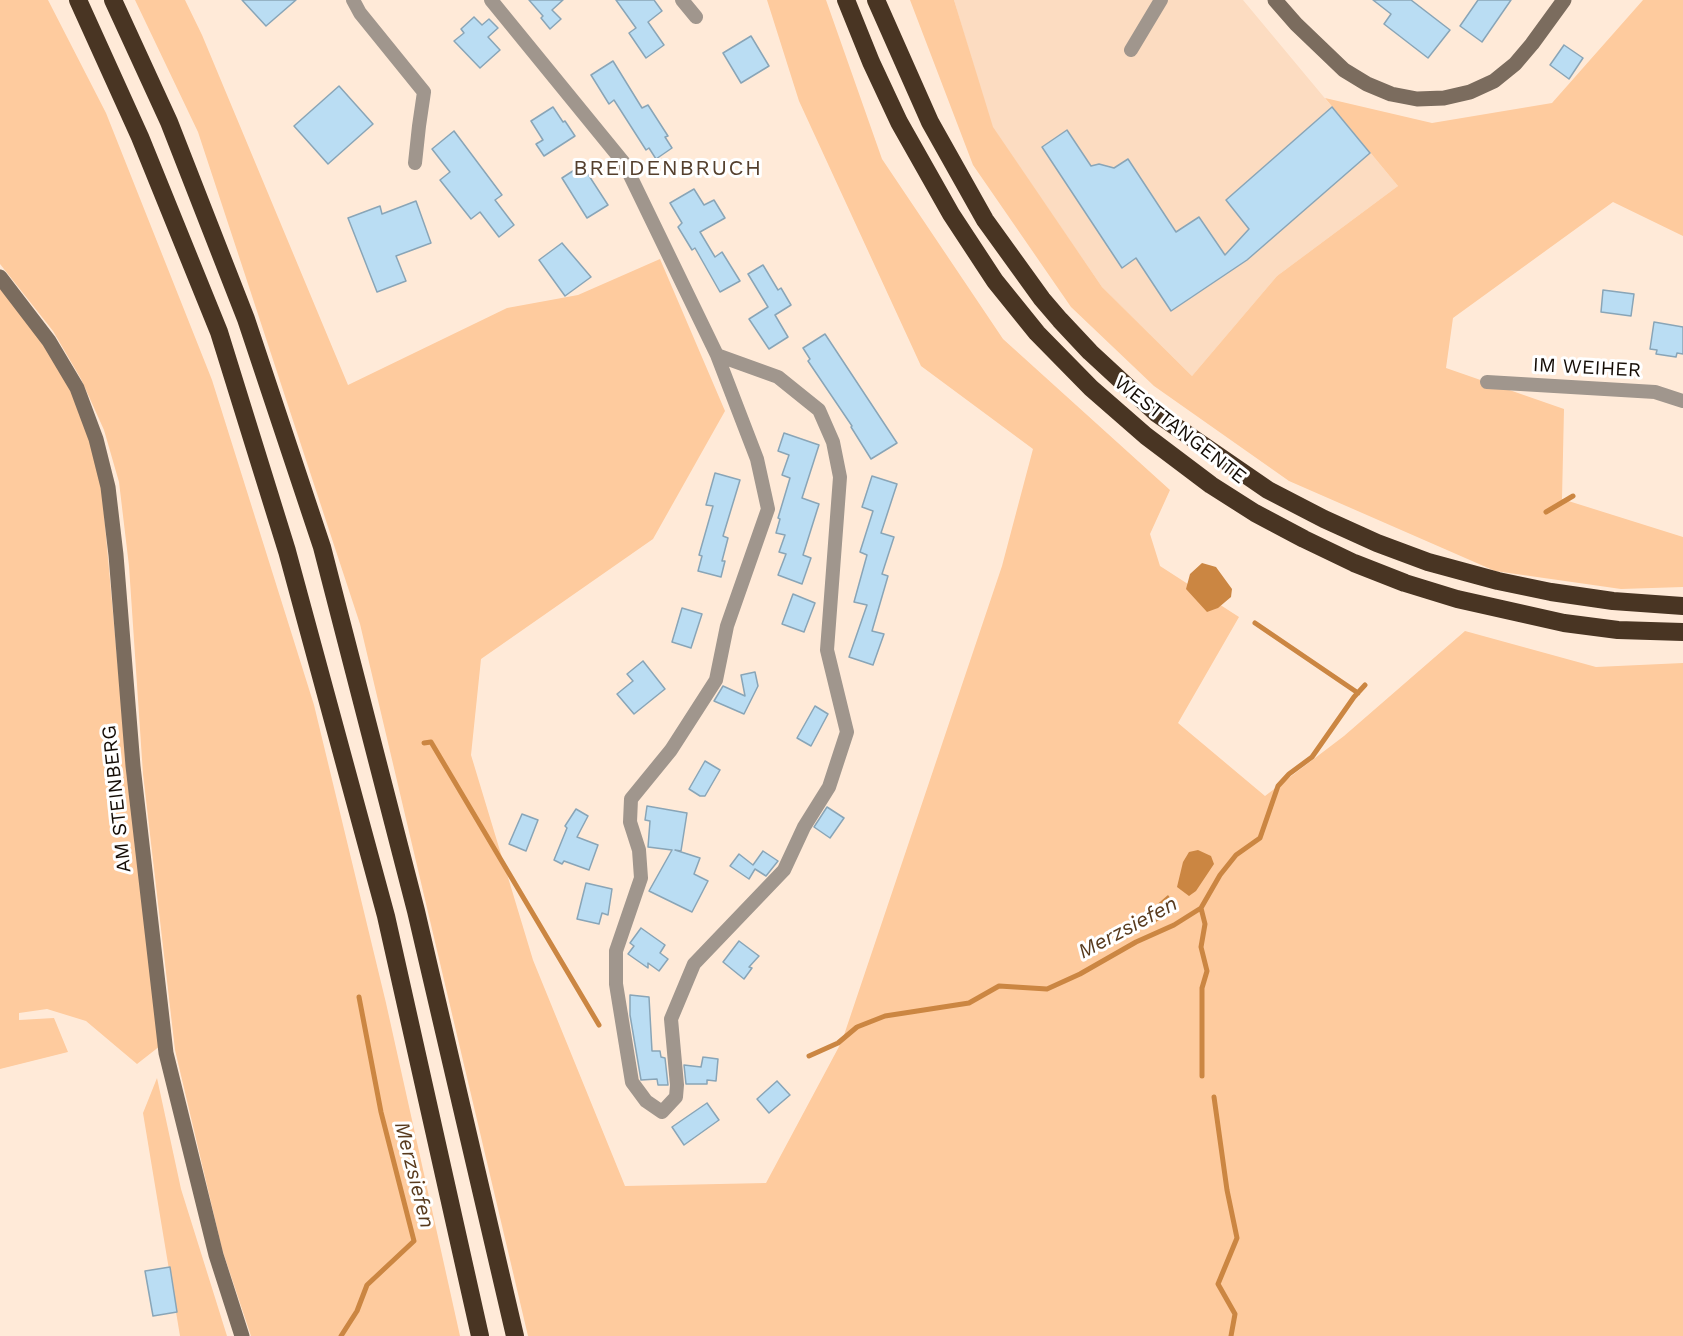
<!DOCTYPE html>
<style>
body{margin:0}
canvas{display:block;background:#ffead8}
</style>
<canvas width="1683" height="1336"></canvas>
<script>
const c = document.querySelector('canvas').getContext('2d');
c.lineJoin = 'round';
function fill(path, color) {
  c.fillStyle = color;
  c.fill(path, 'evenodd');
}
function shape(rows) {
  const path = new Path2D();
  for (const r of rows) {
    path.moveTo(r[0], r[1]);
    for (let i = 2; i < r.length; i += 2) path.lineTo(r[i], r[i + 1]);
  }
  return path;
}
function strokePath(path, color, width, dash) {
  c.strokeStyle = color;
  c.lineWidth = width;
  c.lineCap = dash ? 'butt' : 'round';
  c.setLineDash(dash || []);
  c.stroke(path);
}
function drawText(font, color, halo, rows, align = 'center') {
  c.font = font + ' "Work Sans",sans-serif';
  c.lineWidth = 6;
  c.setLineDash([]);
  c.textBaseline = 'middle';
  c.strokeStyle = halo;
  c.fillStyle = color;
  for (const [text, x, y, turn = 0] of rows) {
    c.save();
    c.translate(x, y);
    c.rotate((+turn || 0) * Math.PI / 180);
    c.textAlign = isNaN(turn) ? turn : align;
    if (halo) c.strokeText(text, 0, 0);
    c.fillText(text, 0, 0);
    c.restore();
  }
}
fill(shape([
 [954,0,1243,0,1398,186,1277,276,1192,376,1102,287,992,127]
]), '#fcdcc1');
fill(shape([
 [0,0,48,0,106,113,212,380,314,705,386,1003,460,1336,251,1336,222,1249,175,1050,143,774,129,566,119,482,104,430,81,379,53,331,0,264],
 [135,0,185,0,202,35,348,385,507,308,578,295,660,259,725,411,653,539,481,659,471,755,533,960,625,1186,766,1183,842,1041,1002,566,1033,449,921,366,799,101,767,0,826,0,882,159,1003,339,1170,490,1150,534,1160,566,1239,617,1178,723,1265,796,1344,736,1465,631,1596,667,1683,663,1683,1336,528,1336,360,624,198,132],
 [910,0,954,0,993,127,1102,287,1192,376,1277,276,1398,186,1325,98,1432,123,1552,103,1643,0,1683,0,1683,236,1613,202,1453,318,1446,368,1564,409,1562,499,1683,537,1683,587,1621,589,1495,571,1289,481,1154,386,1071,307,973,165],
 [0,286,45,344,72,391,93,442,102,492,128,778,160,1046,137,1064,86,1021,47,1009,19,1013,19,1020,54,1018,68,1052,0,1069],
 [157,1078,181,1189,227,1336,180,1336,143,1113]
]), '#fecb9e');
fill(shape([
 [1202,563,1216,567,1232,589,1231,597,1218,608,1207,612,1186,589,1190,574],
 [1198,850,1211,856,1214,864,1196,891,1189,896,1177,887,1183,862,1189,852],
 [1168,895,1176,906,1175,912,1150,925,1146,914]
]), '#cb8642');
strokePath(shape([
 [1546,512,1573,496],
 [1255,623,1358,693],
 [424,743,431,742,599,1025],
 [1201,908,1205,924,1201,947,1207,971,1202,988,1202,1076],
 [809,1056,838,1043,857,1027,885,1016,969,1003,999,986,1047,989,1080,974,1136,942,1174,925,1201,908,1220,875,1236,855,1260,838,1278,786,1289,774,1312,757,1354,697,1365,685],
 [1214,1097,1227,1190,1237,1238,1218,1284,1235,1314,1231,1336],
 [341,1336,357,1311,367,1285,414,1241,381,1112,359,997]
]), '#cb8642', 5);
const building = shape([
 [242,0,296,0,266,26,242,0],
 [529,0,563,0,552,10,561,19,550,29,541,18,543,16,529,0],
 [616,0,654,0,662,11,648,22,664,45,646,58,629,33,636,28,616,0],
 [1373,0,1411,0,1450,30,1428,58,1384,24,1391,14,1373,0],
 [1478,0,1511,0,1482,42,1460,26,1478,0],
 [474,17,482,25,489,19,498,28,488,37,500,50,480,68,454,41,464,33,461,29,474,17],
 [751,36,769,66,741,83,723,53,751,36],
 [1564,45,1583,58,1569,79,1550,65,1564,45],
 [613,61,642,108,648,105,668,136,665,137,672,148,656,159,649,148,646,150,614,100,609,104,591,75,613,61],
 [339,86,373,124,328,164,294,126,339,86],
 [553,107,563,122,565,121,575,136,544,156,536,144,543,140,531,121,553,107],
 [1332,107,1370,153,1247,260,1171,311,1136,258,1122,268,1042,147,1067,130,1091,166,1099,164,1114,168,1128,159,1176,232,1199,217,1225,255,1249,229,1226,200,1332,107],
 [454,131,502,195,495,200,514,225,499,237,480,212,471,219,440,180,450,172,432,149,454,131],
 [582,165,608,205,587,218,562,178,582,165],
 [694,189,704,205,714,200,725,218,700,232,715,257,722,252,740,281,720,292,695,248,692,250,678,227,682,223,670,203,694,189],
 [416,201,431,243,396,256,406,281,377,292,348,218,380,206,382,214,416,201],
 [562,243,591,277,565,296,539,260,562,243],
 [763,265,778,290,781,288,791,305,775,315,788,337,769,349,749,319,768,307,748,274,763,265],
 [1603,290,1634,294,1631,316,1601,312,1603,290],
 [1654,322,1683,327,1683,354,1677,353,1676,357,1656,354,1657,350,1650,349,1654,322],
 [825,334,897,443,871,459,851,427,852,426,808,361,810,359,803,348,825,334],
 [784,433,819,445,802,498,819,504,803,555,811,558,802,584,778,575,786,554,779,552,785,535,776,533,780,519,778,518,790,478,782,475,789,455,778,451,784,433],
 [715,473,740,480,723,536,728,538,722,561,725,561,721,577,698,571,702,556,699,555,713,506,706,505,715,473],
 [872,476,897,484,881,533,894,537,882,574,888,576,872,631,884,634,873,665,849,657,867,605,854,602,867,555,860,552,873,511,862,507,872,476],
 [793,594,815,603,804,632,782,624,793,594],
 [682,608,702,614,691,648,672,642,682,608],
 [643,661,665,689,634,714,617,694,633,681,627,674,643,661],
 [755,672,758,686,744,714,714,701,723,686,745,696,741,675,755,672],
 [815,706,828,714,811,746,797,738,815,706],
 [705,761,720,770,705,796,700,796,689,789,705,761],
 [647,806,687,813,681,851,675,850,700,858,694,874,708,881,692,912,649,891,672,850,648,847,650,821,645,820,647,806],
 [827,807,844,818,830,838,814,827,827,807],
 [576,809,588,816,577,837,598,845,589,870,564,861,562,864,554,860,567,828,565,826,576,809],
 [522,814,538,820,526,851,509,844,522,814],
 [763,851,778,861,766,876,755,869,749,879,730,866,739,854,753,865,763,851],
 [586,883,612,889,608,915,602,913,599,924,577,919,586,883],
 [641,928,665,945,660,953,668,959,659,971,648,963,648,968,628,954,634,946,630,943,641,928],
 [739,941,759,956,749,967,752,968,744,979,723,962,739,941],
 [630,995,649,997,652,1051,660,1051,661,1057,665,1058,668,1085,658,1085,657,1079,641,1080,630,1015,630,995],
 [703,1057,718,1059,716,1081,707,1080,707,1084,686,1084,684,1065,701,1067,703,1057],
 [777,1081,790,1095,769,1113,757,1099,777,1081],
 [707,1103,719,1120,684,1145,672,1127,707,1103],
 [170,1267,177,1312,153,1316,145,1271,170,1267]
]);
fill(building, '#baddf3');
strokePath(building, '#89a5b7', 1.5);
strokePath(shape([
 [353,0,360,13,424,92,419,126,415,163],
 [491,0,624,163,717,355,757,459,768,509,727,626,716,680,671,750,631,799,630,822,639,850,641,878,616,951,616,984,632,1082,646,1101,662,1112,676,1097,677,1085,671,1019,694,964,784,870,804,827,829,787,847,732,827,650,840,477,833,442,819,410,778,377,717,355],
 [682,0,696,17],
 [1131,50,1161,0],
 [1487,382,1655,392,1683,401]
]), '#a0968d', 14);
strokePath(shape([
 [1275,0,1296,24,1344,70,1367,84,1391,94,1417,99,1444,98,1470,92,1494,81,1515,64,1532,44,1564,0],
 [0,277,49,341,77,388,96,439,108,487,116,555,133,766,166,1053,216,1255,242,1336]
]), '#7b6c5e', 15);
strokePath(shape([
 [78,0,140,137,219,332,287,551,386,916,480,1336],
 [113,0,169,122,246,319,322,547,416,911,515,1336],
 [846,0,871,62,899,122,951,214,995,281,1037,333,1091,388,1146,436,1211,485,1255,513,1304,539,1354,563,1405,583,1457,599,1564,623,1618,630,1683,632],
 [876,0,930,122,985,220,1042,299,1060,320,1090,352,1156,413,1268,490,1324,519,1377,543,1428,562,1498,581,1551,592,1613,601,1683,606]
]), '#493523', 18);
drawText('20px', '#140c05', '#fff', [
 ["IM WEIHER",1587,368,3],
 ["WESTTANGENTE",1180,430,38],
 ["AM STEINBERG",117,799,-96]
]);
drawText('italic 21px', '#583a1d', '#fff', [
 ["Merzsiefen",1128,928,-28],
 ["Merzsiefen",414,1175,76]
]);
c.letterSpacing = '1.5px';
drawText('22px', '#543f2d', '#fff', [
 ["BREIDENBRUCH",668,169]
]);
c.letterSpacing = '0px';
</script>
